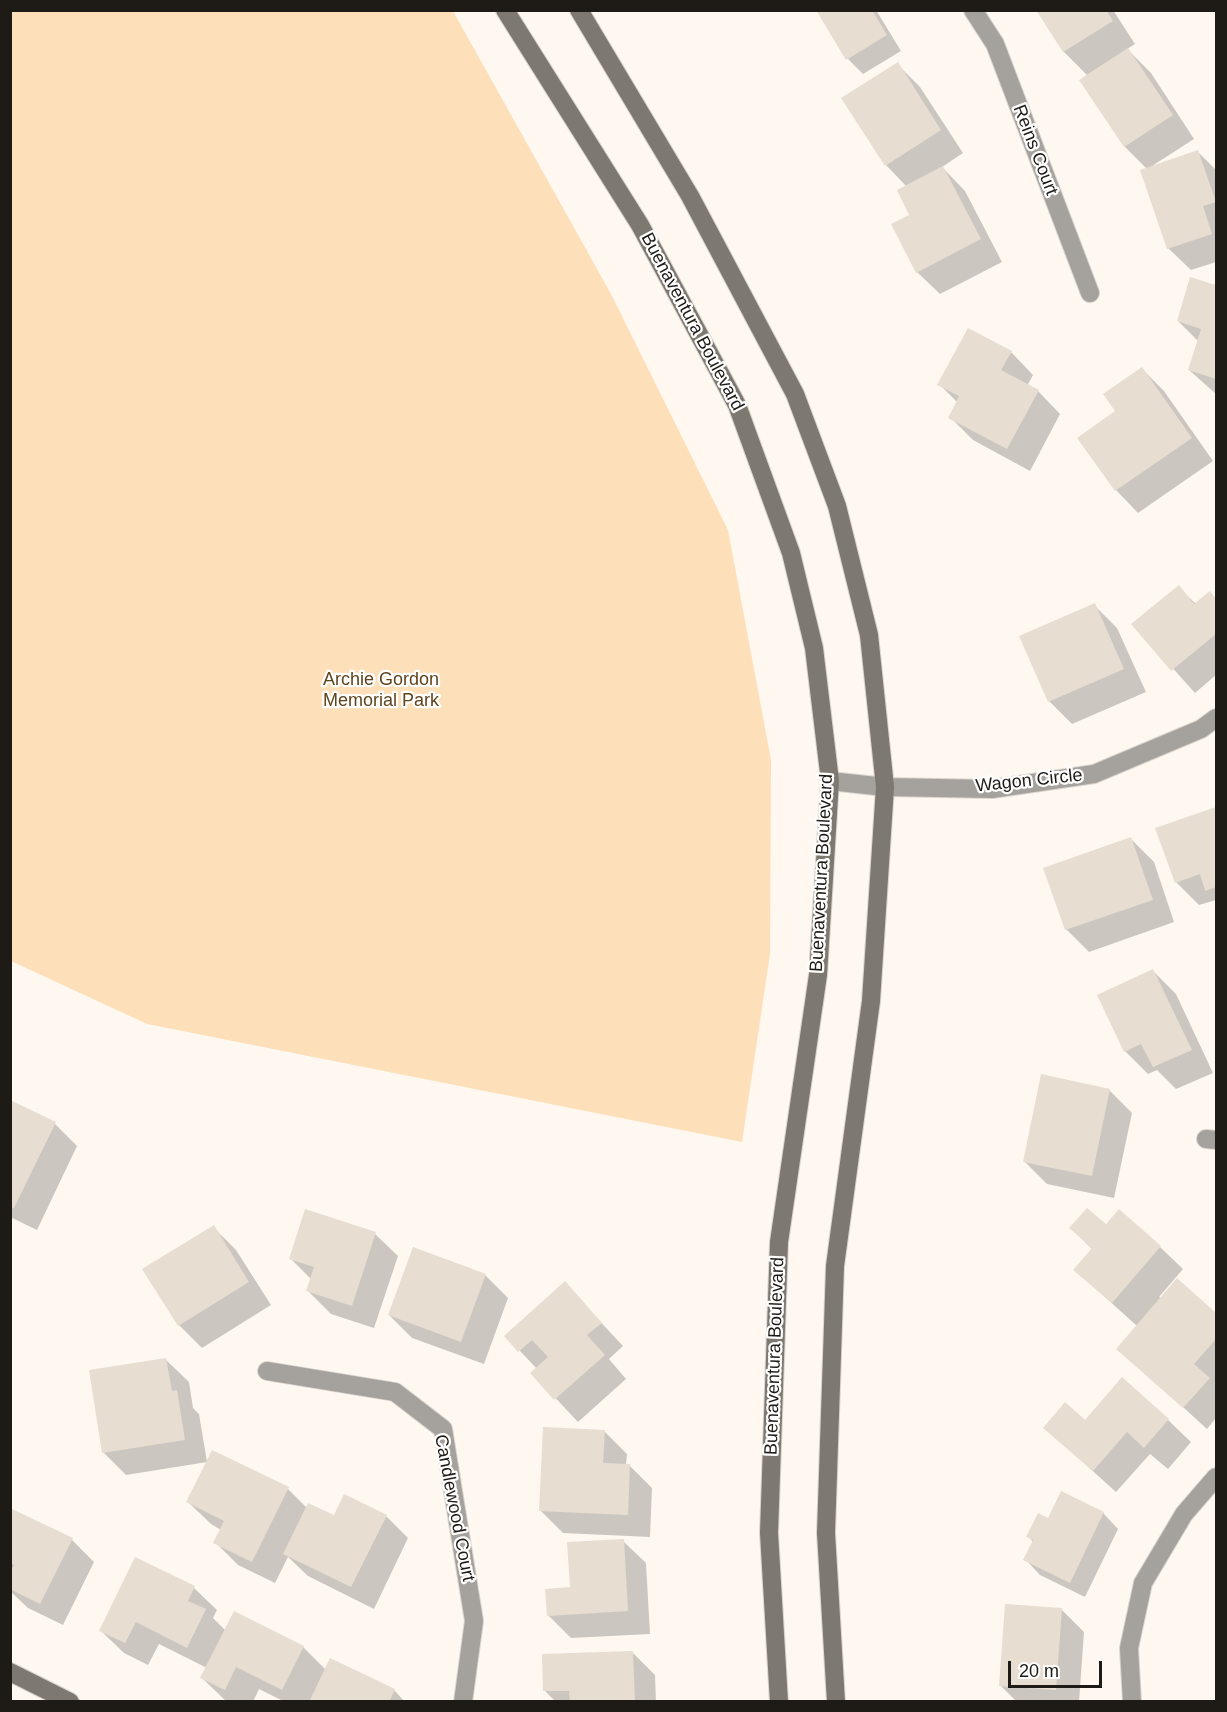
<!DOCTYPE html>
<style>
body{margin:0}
#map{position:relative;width:1227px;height:1712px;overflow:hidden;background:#fef8f1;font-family:Arial,sans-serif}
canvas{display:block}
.frame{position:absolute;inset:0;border:12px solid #1e1a16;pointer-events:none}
.scale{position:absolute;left:1008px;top:1661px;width:94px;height:27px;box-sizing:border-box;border:3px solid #1e1a16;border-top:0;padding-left:8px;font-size:18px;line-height:21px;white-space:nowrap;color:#1e1a16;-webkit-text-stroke:4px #fff;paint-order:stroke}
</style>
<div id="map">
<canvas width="1227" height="1712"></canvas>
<div class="frame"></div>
<div class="scale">20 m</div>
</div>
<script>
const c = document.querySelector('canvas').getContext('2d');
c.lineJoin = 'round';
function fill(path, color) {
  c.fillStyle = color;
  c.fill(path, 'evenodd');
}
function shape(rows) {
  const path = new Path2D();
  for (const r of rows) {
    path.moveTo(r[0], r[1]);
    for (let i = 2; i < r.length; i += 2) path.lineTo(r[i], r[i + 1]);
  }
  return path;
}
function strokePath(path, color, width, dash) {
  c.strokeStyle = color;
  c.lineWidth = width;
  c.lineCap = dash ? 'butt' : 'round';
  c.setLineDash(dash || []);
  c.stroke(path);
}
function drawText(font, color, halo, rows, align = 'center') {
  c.font = font + ' Arial,sans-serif';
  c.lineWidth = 4.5;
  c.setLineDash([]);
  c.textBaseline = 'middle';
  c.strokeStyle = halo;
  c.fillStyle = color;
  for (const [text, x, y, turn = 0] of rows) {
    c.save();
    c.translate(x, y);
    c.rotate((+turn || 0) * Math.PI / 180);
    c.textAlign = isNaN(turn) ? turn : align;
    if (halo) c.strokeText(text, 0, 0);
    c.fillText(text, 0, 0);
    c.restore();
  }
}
fill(shape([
 [11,10,453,11,611,294,728,530,771,760,770,954,742,1142,147,1024,11,961]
]), '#fde0b9');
fill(shape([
 [818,10,876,10,901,51,863,74,848,59],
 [1038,10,1113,10,1135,44,1127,49,1151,73,1194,139,1152,166,1198,152,1216,170,1216,262,1191,270,1168,248,1147,169,1125,147,1081,80,1088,76,1064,52],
 [897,64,920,87,963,153,942,167,965,191,1002,262,940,294,917,272,907,187,886,165],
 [1191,279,1216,286,1216,394,1189,370,1198,341,1178,321],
 [1011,352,1033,375,1027,386,1038,391,1060,414,1030,471,973,440,950,417,958,403,939,384],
 [1142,369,1164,391,1213,461,1138,513,1116,490,1117,412],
 [1178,587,1196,604,1210,593,1216,600,1216,675,1195,693,1133,624],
 [1094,605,1117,628,1146,692,1072,724,1050,702,1021,637],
 [1216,808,1216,900,1199,905,1176,882,1157,829],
 [1131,839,1154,862,1174,922,1089,952,1066,929],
 [1153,971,1176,994,1213,1073,1176,1089,1157,1070,1148,1074,1125,1051],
 [1109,1090,1132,1113,1114,1198,1047,1184,1025,1162],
 [10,1102,55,1124,77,1146,37,1230,10,1217],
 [1106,1226,1160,1247,1183,1269,1159,1297,1162,1298,1178,1280,1216,1315,1216,1418,1207,1429,1118,1348,1137,1326,1075,1270,1093,1250,1071,1228],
 [213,1227,236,1250,271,1305,202,1348,179,1325,144,1270],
 [375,1234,398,1256,374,1328,331,1314,308,1291,312,1280,290,1258],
 [485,1275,508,1298,484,1364,412,1338,389,1315],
 [564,1283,623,1346,609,1359,626,1379,578,1422,532,1373,537,1369,506,1336],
 [166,1360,189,1382,193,1408,199,1414,207,1462,126,1475,103,1452],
 [1168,1420,1191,1442,1168,1469,1150,1454,1116,1492,1045,1428,1085,1422],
 [604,1431,627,1454,626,1465,630,1466,652,1488,650,1537,563,1533,540,1510],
 [288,1489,307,1508,334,1517,386,1516,408,1538,374,1609,308,1576,288,1557,275,1583,238,1565,215,1542,221,1530,211,1524,188,1502],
 [10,1510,72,1540,94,1562,63,1625,28,1608,10,1591],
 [1103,1513,1118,1529,1085,1597,1040,1575,1025,1559,1033,1542,1028,1536,1049,1520],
 [623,1541,646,1563,650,1634,571,1638,548,1615,571,1589],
 [194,1588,217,1610,213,1618,226,1631,303,1647,326,1670,394,1690,405,1702,285,1702,259,1689,253,1702,227,1702,202,1678,207,1668,159,1644,148,1665,124,1653,101,1631],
 [1062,1610,1084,1632,1079,1702,1017,1702,1000,1685],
 [633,1653,655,1675,656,1702,556,1702,545,1691]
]), '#0003');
fill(shape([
 [816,10,872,10,887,35,846,60],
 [1036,10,1106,10,1113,21,1063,52],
 [1128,48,1173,115,1124,147,1079,80],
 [898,62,941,130,885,166,841,98],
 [1198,150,1216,202,1203,206,1212,234,1167,249,1140,170],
 [943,166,981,239,916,273,891,224,909,215,897,190],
 [1190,277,1216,285,1216,379,1188,370,1201,329,1177,321],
 [968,328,1012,351,1001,370,1039,390,1007,449,948,418,959,396,937,385],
 [1142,367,1192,438,1115,491,1077,438,1115,411,1103,394],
 [1179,585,1194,604,1210,591,1216,599,1216,634,1171,671,1131,624],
 [1095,603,1124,669,1048,702,1019,636],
 [1216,807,1216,887,1205,891,1200,874,1175,883,1155,828],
 [1131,837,1153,900,1065,930,1043,868],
 [1153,969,1192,1050,1153,1067,1141,1044,1124,1052,1097,995],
 [1041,1074,1110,1089,1092,1176,1023,1162],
 [10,1100,56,1122,14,1208,10,1207],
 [1087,1208,1106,1224,1119,1209,1161,1246,1112,1303,1073,1270,1092,1248,1069,1228],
 [305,1209,376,1232,352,1306,306,1291,314,1267,289,1259],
 [214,1225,249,1282,178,1326,142,1269],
 [413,1247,486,1274,461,1342,388,1315],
 [1177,1278,1216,1313,1216,1339,1194,1364,1210,1378,1183,1408,1116,1349],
 [565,1281,602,1323,587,1335,605,1355,554,1400,530,1373,548,1357,532,1340,518,1352,504,1336],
 [166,1358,172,1391,177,1390,185,1440,102,1453,89,1370],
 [1122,1377,1169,1419,1144,1448,1127,1432,1093,1471,1043,1428,1065,1402,1085,1420],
 [543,1427,605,1430,603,1463,630,1464,628,1515,539,1511],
 [212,1450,289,1487,252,1562,213,1543,224,1521,186,1502],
 [1061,1491,1104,1512,1070,1583,1023,1560,1033,1540,1026,1537,1038,1513,1048,1518],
 [344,1494,387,1515,351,1587,283,1554,308,1503,334,1515],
 [10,1508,73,1538,40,1604,10,1589,10,1572,14,1565,10,1563],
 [624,1539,628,1611,547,1616,545,1589,570,1587,567,1542],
 [135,1557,195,1586,188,1601,206,1609,187,1648,136,1622,125,1643,99,1631],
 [1005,1604,1062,1608,1056,1690,999,1686],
 [234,1611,304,1646,282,1690,236,1667,225,1690,200,1678],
 [633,1651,635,1702,570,1702,569,1691,543,1691,542,1654],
 [330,1658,395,1689,389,1702,309,1702]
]), '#e7ddd1');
const street = shape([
 [973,10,995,44,1090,293],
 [830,781,885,787,992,789,1094,774,1201,729,1216,718],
 [1206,1139,1216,1140],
 [267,1371,395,1392,443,1429,474,1621,463,1702],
 [1132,1702,1129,1648,1143,1583,1184,1514,1216,1477]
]);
const secondary = shape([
 [505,10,640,225,737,405,791,553,814,648,830,781,818,975,779,1242,769,1533,779,1702],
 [579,10,690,196,795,394,837,506,869,635,885,787,871,1001,835,1266,826,1533,836,1702],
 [10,1672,70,1702]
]);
strokePath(street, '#dad4ce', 20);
strokePath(secondary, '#dad4ce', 20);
strokePath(street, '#a5a19c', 18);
strokePath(secondary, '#7d7870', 18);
drawText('18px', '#1e1a16', '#fff', [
 ["Reins Court",1035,150,69],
 ["Buenaventura Boulevard",692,322,62],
 ["Wagon Circle",1029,781,-6],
 ["Buenaventura Boulevard",822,873,-87],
 ["Buenaventura Boulevard",775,1356,-88],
 ["Candlewood Court",454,1508,79]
]);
drawText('18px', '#5f441c', '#fff', [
 ["Archie Gordon",381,680],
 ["Memorial Park",381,701]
]);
</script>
